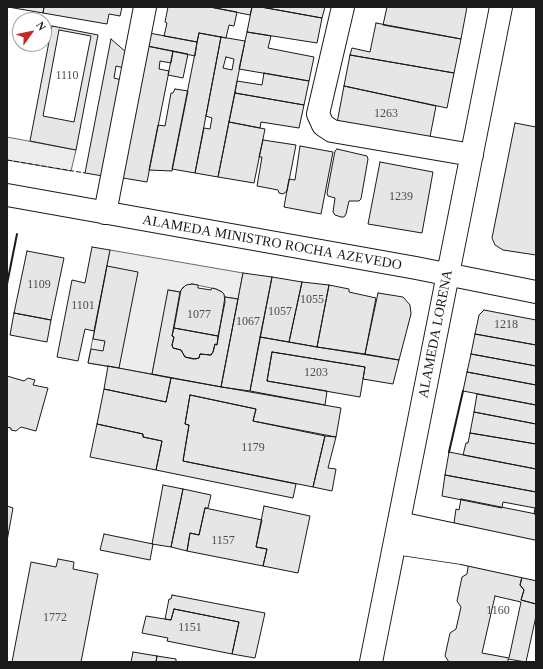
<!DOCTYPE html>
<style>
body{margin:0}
#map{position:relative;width:543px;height:669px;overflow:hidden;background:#fff;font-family:Georgia,serif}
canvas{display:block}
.frame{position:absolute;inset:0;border:8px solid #1a1a1a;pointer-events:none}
.north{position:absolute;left:12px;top:12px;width:40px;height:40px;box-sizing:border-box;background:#fff;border:1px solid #a3a3a3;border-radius:50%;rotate:57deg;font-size:11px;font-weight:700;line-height:16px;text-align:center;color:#1a1a1a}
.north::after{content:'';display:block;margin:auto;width:14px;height:18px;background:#c62828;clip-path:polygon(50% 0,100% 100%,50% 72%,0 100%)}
</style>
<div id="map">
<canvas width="543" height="669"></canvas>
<div class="frame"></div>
<div class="north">N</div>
</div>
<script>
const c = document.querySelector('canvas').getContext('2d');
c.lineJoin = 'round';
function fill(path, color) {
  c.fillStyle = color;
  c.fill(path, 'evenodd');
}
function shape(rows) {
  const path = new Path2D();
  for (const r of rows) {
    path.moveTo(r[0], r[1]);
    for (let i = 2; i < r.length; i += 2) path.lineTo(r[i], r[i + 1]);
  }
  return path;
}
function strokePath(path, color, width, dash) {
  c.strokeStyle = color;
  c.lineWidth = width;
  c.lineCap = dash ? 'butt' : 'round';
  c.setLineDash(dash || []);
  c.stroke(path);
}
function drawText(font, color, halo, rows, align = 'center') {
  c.font = font + ' Georgia,serif';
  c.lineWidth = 3;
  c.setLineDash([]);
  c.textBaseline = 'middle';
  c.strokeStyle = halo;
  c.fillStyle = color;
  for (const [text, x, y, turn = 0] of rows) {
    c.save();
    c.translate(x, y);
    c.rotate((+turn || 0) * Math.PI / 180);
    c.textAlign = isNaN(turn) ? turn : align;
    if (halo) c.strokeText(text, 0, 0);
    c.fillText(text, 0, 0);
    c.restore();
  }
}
const built = shape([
 [7,137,76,150,71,171,7,160,7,137],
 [110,250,243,273,238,299,225,297,222,292,216,289,192,284,183,287,180,292,169,290,152,374,88,363,110,250]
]);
fill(built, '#ededed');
strokePath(built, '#6a6a6a', 1);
const building = shape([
 [8,7,44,7,43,13,8,7],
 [44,7,122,7,120,16,109,14,107,24,43,13,44,7],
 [168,7,210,7,237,12,234,26,229,25,226,38,199,33,197,42,164,36,167,23,165,22,168,7],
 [210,7,252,7,250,15,210,7],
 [252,7,261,7,322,18,317,43,247,32,252,7],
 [261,7,325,7,322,18,261,7],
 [387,7,467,7,461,39,383,25,387,7],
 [376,23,461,39,454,73,350,55,352,48,370,52,376,23],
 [52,26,98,35,76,150,30,141,52,26],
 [59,30,91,36,74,122,43,116,59,30],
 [247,32,271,36,268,48,314,57,309,81,239,69,247,32],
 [149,33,197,42,195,56,147,46,149,33],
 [199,33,221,37,195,173,172,169,199,33],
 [221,37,245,41,218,177,195,173,204,128,210,129,212,118,206,116,221,37],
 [226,57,234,59,232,70,223,68,226,57],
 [111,39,127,53,124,68,116,66,114,78,122,80,103,176,85,173,111,39],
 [147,46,173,51,171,63,160,61,159,69,169,71,147,182,123,178,147,46],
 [173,51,188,54,183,78,168,75,173,51],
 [350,55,454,73,447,108,344,86,350,55],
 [264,73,309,81,304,105,235,93,237,81,262,85,264,73],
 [344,86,436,106,429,142,337,123,344,86],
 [175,89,188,91,172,171,149,170,158,125,165,126,171,93,173,93,175,89],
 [235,93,304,105,299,128,261,122,260,128,229,122,235,93],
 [229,122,265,129,254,183,218,177,229,122],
 [515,123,536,127,536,255,503,250,495,245,492,238,515,123],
 [263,140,296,145,287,191,283,194,279,193,278,190,257,186,262,157,259,157,263,140],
 [300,146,333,152,321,214,284,207,289,179,295,180,300,146],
 [337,149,367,156,368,159,361,199,359,201,349,201,346,214,344,217,341,217,335,215,333,212,335,198,328,196,327,193,335,151,337,149],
 [380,162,433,172,422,233,368,224,380,162],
 [92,247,110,250,94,331,85,329,78,361,57,357,72,280,85,283,92,247],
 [27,251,64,258,51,320,14,313,27,251],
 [107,266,138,272,119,368,88,363,91,349,103,351,105,341,93,339,107,266],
 [243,273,272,277,250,391,221,387,243,273],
 [272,277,302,282,289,342,260,337,272,277],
 [302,282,329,285,317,347,289,342,302,282],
 [192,284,198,285,198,288,211,290,212,288,216,289,222,292,224,294,225,302,218,336,174,328,181,290,186,285,192,284],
 [329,285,349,289,349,292,376,298,365,354,317,347,329,285],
 [168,290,180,292,172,336,174,337,172,345,173,348,181,350,185,357,193,359,199,358,200,354,211,355,213,352,215,344,217,345,225,297,238,299,221,387,152,374,168,290],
 [378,293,403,297,410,305,411,314,399,360,365,354,378,293],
 [484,310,536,320,536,345,475,334,479,315,484,310],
 [14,313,51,320,47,342,10,335,14,313],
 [174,328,218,336,217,345,215,344,213,352,211,355,200,354,199,358,196,359,185,357,181,350,173,348,172,345,174,337,172,336,174,328],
 [475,334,536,345,536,366,471,354,475,334],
 [260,337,317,347,399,360,393,384,363,379,365,367,272,352,267,381,327,391,325,405,250,391,260,337],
 [272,352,365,367,360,397,267,381,272,352],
 [471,354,536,366,536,385,467,372,471,354],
 [108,366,171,378,166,402,104,389,108,366],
 [467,372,536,385,536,405,463,391,467,372],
 [7,376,24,381,28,378,35,380,33,385,48,388,36,431,21,427,16,431,11,430,11,428,7,427,7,376],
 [171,378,341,408,336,437,253,421,256,409,190,395,185,424,189,425,183,461,296,484,293,498,156,470,162,441,143,437,143,434,97,424,104,389,166,402,171,378],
 [477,394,536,405,536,424,474,412,477,394],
 [190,395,256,409,253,421,325,436,313,487,183,461,189,425,185,424,190,395],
 [474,412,536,424,536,444,470,433,474,412],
 [97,424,143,434,143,437,162,441,156,470,90,457,97,424],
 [470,433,536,444,536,469,463,455,466,443,468,443,470,433],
 [325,436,336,437,328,468,336,469,332,491,313,487,325,436],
 [449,452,536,469,536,492,445,475,449,452],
 [445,475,536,492,536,514,534,514,535,508,503,502,502,508,442,496,445,475],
 [163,485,183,489,171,547,152,544,163,485],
 [183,489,211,495,208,508,205,508,199,535,190,533,187,551,171,547,183,489],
 [461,499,536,514,536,542,454,523,456,509,459,510,461,499],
 [7,506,13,508,7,541,7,506],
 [264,506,310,516,298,573,263,566,267,549,256,547,264,506],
 [205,508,262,520,256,547,267,549,263,566,187,551,190,533,199,535,205,508],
 [104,534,153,544,150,560,100,550,104,534],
 [58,559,74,562,73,569,98,574,81,662,12,662,31,562,56,567,58,559],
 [469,561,523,573,520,585,524,590,521,600,536,604,536,616,526,662,508,659,508,662,449,662,445,656,450,633,456,629,461,607,457,601,462,577,467,574,469,561],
 [523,573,536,576,536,604,521,600,524,590,520,585,523,573],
 [172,595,265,613,255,658,232,654,239,622,174,609,171,620,165,619,169,599,171,599,172,595],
 [495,596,521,602,509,658,482,653,495,596],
 [174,609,239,622,232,654,167,641,168,638,142,633,146,616,171,620,174,609],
 [133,652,157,656,156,662,131,662,133,652],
 [157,656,176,659,176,662,156,662,157,656]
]);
fill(building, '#e6e6e6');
strokePath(building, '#1a1a1a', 1);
const minor = shape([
 [343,7,318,114,323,125,332,131,472,155],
 [7,195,416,268,536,292],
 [105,213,145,7],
 [399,523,536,552],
 [395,543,462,553,536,569],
 [371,662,501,7]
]);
strokePath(minor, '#1a1a1a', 24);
strokePath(minor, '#fff', 22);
strokePath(shape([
 [7,160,85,173]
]), '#1a1a1a', 1, [5, 2]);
strokePath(shape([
 [7,284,17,234],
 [449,452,463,391]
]), '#1a1a1a', 2);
drawText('12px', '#4d4d4d', null, [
 ["1110",67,76],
 ["1263",386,114],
 ["1239",401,197],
 ["1109",39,285],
 ["1055",312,300],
 ["1101",83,306],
 ["1057",280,312],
 ["1077",199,315],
 ["1067",248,322],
 ["1218",506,325],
 ["1203",316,373],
 ["1179",253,448],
 ["1157",223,541],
 ["1160",498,611],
 ["1772",55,618],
 ["1151",190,628]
]);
drawText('14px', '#1a1a1a', '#fff', [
 ["ALAMEDA MINISTRO ROCHA AZEVEDO",272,243,10],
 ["ALAMEDA LORENA",436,334,-79]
]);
</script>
